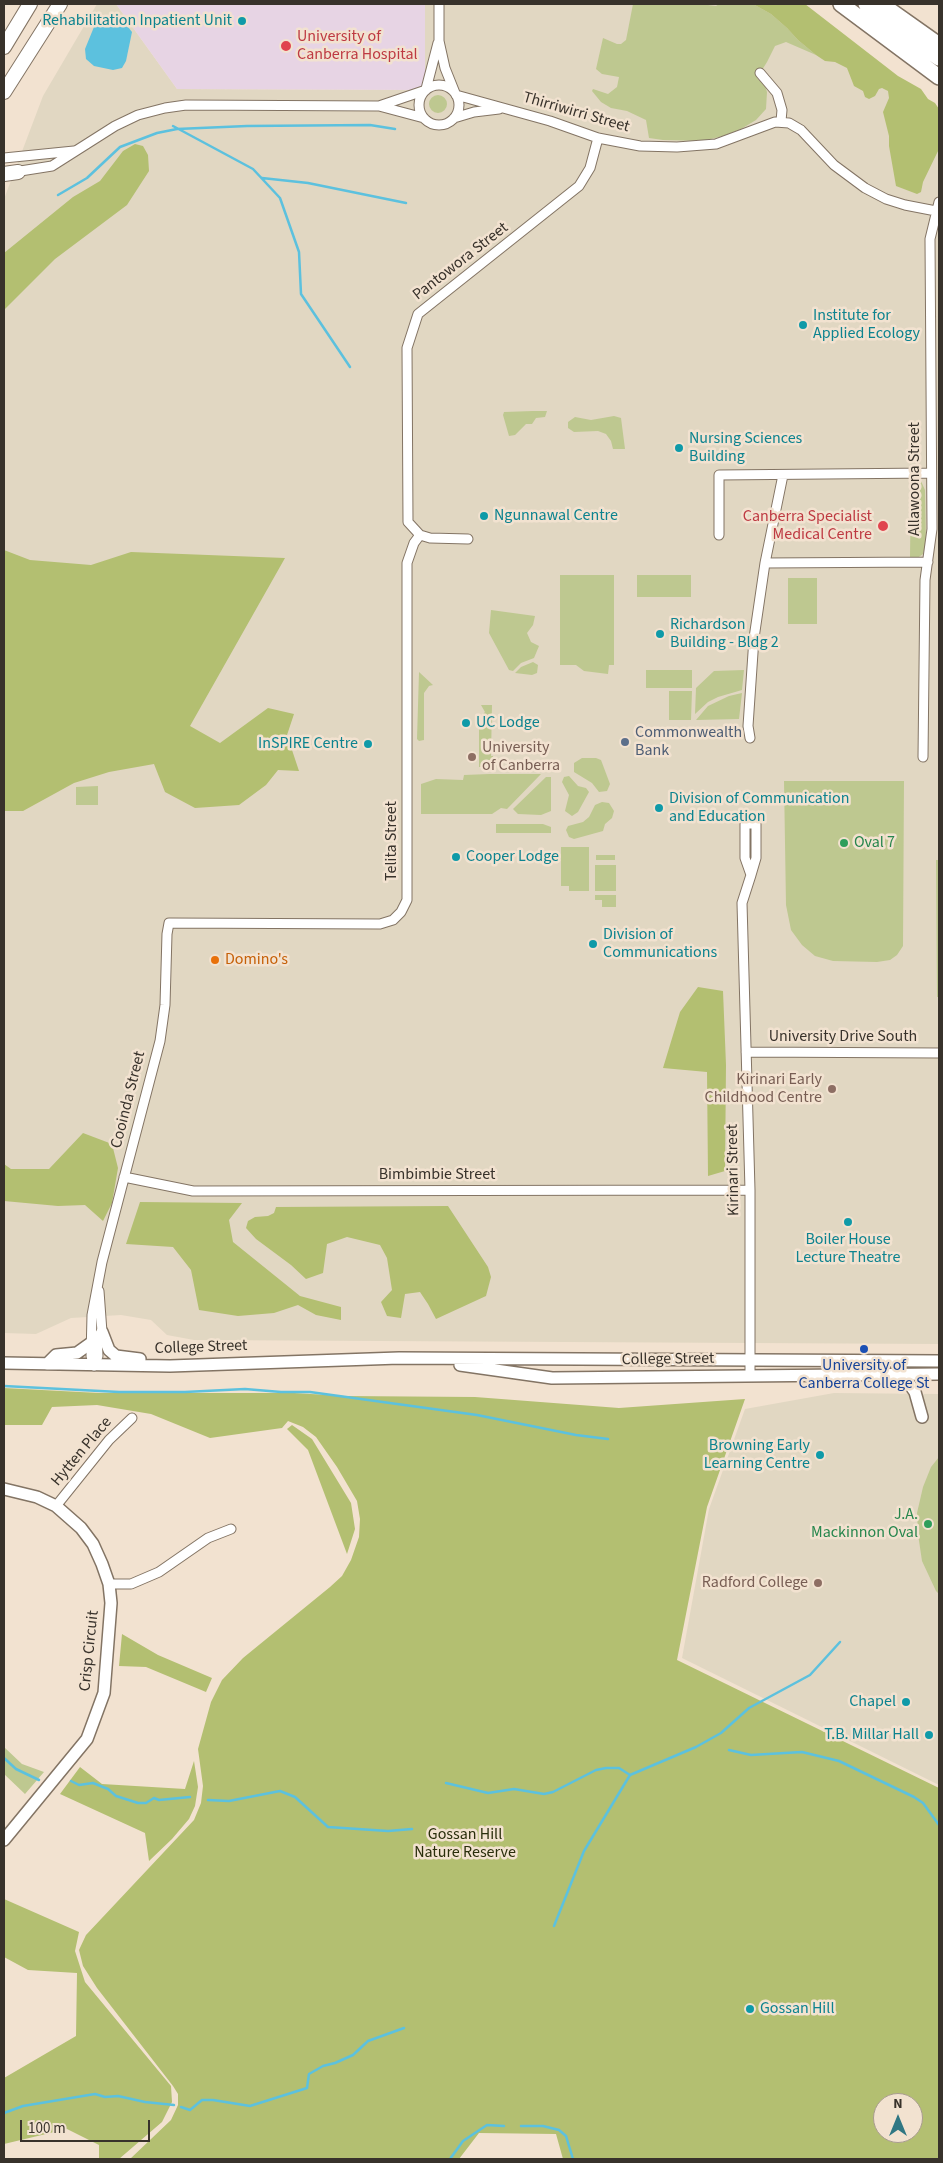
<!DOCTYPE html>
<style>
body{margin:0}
#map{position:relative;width:943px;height:2163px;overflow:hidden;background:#f2e2d0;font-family:"Source Sans 3",sans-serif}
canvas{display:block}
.frame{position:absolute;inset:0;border:5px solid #38322b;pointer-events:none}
.north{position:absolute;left:873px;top:2093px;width:50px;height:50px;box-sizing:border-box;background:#f2e2d0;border:1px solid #a89c8e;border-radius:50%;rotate:0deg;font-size:14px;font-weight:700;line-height:20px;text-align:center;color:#38322b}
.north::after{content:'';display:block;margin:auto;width:18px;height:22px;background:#307783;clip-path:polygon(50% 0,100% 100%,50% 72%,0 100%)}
.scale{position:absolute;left:20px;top:2120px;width:130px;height:22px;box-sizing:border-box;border:2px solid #38322b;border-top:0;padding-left:6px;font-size:15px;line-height:18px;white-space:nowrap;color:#38322b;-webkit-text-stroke:4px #f2e2d0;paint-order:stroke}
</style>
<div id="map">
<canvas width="943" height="2163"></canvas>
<div class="frame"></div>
<div class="north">N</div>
<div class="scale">100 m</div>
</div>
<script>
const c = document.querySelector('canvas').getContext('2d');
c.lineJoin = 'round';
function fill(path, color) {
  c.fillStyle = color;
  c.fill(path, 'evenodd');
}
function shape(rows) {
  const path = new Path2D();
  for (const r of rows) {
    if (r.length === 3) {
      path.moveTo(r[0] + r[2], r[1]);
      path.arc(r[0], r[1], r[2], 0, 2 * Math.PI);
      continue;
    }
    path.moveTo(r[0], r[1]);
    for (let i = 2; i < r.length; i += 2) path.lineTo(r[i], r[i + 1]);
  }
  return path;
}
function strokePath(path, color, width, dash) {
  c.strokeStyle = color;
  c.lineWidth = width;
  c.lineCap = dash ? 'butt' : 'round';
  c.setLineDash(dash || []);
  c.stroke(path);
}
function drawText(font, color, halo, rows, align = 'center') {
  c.font = font + ' "Source Sans 3",sans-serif';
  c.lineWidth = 5;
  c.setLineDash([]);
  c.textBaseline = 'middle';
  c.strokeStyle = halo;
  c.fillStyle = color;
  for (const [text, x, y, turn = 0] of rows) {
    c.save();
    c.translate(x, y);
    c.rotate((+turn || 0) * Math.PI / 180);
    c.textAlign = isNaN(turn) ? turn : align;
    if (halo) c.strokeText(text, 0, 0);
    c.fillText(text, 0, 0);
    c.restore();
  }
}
fill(shape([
 [97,4,116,4,177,89,425,90,425,4,794,4,939,113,939,1344,194,1340,167,1335,151,1320,121,1315,71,1318,36,1334,4,1333,4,199,43,96],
 [834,1393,939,1394,939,1785,682,1658,709,1509,745,1409]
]), '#e1d7c2');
fill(shape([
 [116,4,425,4,425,90,177,89]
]), '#e7d4e4');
fill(shape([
 [633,4,700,4,716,6,719,4,753,4,771,14,787,28,798,40,816,55,786,42,775,46,767,62,757,78,765,86,767,92,766,109,756,120,741,129,723,136,702,141,663,140,649,138,646,120,627,111,611,108,601,102,592,91,593,89,608,94,617,87,619,77,602,74,596,69,603,38,617,44,621,44,626,40],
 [438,104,9],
 [533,411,547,411,545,417,536,418,532,424,526,424,515,435,509,436,503,415,504,412],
 [614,416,621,418,625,449,613,449,611,441,606,434,598,431,574,432,568,428,568,422,575,417,591,420],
 [911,479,921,481,925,490,926,543,923,554,916,559,916,557,910,557],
 [560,575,614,575,614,665,609,665,608,674,584,671,576,665,560,665],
 [637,575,691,575,691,597,637,597],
 [788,578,817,578,817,624,788,624],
 [491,610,535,616,533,625,527,633,531,642,539,646,534,658,521,663,513,671,509,670,489,633],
 [533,662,538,665,537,673,532,675,515,673,521,667],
 [646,670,692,670,692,688,646,688],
 [744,670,742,690,718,697,708,702,695,714,696,688,714,671],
 [419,672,433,685,429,686,424,693,424,740,419,741,417,739],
 [669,691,692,691,691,720,669,720],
 [742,693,739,719,696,720,708,706,729,696],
 [481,705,492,705,491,756,493,756,493,767,479,767,479,718,485,712],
 [582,758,596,758,601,760,610,784,607,791,599,792,592,783,574,772,574,763],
 [489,774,541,774,507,809,501,808,492,814,421,814,421,784,436,779,463,780,464,775],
 [569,776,578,786,586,788,589,792,578,812,572,816,565,811,569,795,562,782,564,777],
 [546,777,551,777,551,811,541,815,518,814,513,809],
 [784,781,904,781,903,946,897,955,890,960,877,962,833,961,815,956,802,945,791,930,786,905],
 [98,786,98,805,76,805,76,787],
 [602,802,609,803,614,811,612,818,605,824,603,831,574,839,569,837,566,830,568,826,583,822,589,817,595,805],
 [496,824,543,824,551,827,551,833,496,833],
 [561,847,589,847,589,891,569,891,569,886,561,886],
 [596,855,615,855,615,860,596,860],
 [936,860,939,860,939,997,937,997],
 [595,865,616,865,616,891,595,891],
 [595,895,616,895,616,907,602,907,602,900,595,900],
 [939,1457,939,1594,936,1591,922,1561,918,1534,917,1513,923,1487,931,1467],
 [4,1747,22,1764,44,1772,25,1794,4,1774]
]), '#bec890');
fill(shape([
 [753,4,805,4,898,76,921,89,928,99,935,103,939,109,939,149,923,182,921,192,917,194,896,186,889,146,889,136,883,112,889,98,888,91,882,88,879,89,875,96,869,99,865,97,863,91,854,86,847,68,835,62,825,61,816,55,798,40,787,28,771,14],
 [135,144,143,146,148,155,149,171,127,205,55,259,4,310,4,253,73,197,100,181,123,151],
 [4,550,30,560,91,565,131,552,285,558,190,726,220,743,268,708,294,714,287,735,299,771,278,770,266,785,239,805,195,808,165,792,154,764,109,772,74,783,23,811,4,811],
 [698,987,723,991,726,1065,725,1171,708,1176,707,1072,663,1068,680,1012],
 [83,1133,112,1144,118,1168,112,1203,103,1221,85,1205,58,1206,4,1201,4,1164,11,1169,49,1169],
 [140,1202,242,1203,229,1220,233,1242,300,1296,341,1307,341,1320,316,1315,298,1305,274,1313,238,1316,199,1310,191,1270,173,1247,126,1244],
 [448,1206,488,1267,491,1277,486,1296,436,1319,428,1304,420,1292,405,1294,401,1318,387,1316,381,1302,392,1290,387,1258,380,1245,347,1237,327,1244,323,1273,306,1279,291,1265,256,1239,246,1228,248,1221,255,1217,268,1216,274,1213,276,1207],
 [4,1388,99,1393,294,1393,344,1396,475,1397,619,1408,745,1399,707,1507,677,1660,939,1788,939,2159,563,2159,556,2134,479,2133,459,2159,130,2159,171,2120,178,2105,178,2094,173,2086,97,1988,83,1966,79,1950,86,1935,194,1820,201,1803,203,1786,198,1749,211,1702,222,1680,243,1658,330,1587,342,1576,351,1560,359,1537,360,1519,357,1501,337,1467,316,1437,303,1427,288,1421,282,1428,210,1438,151,1414,97,1405,52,1407,42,1425,4,1425],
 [883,2103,913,2103,913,2133,883,2133],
 [292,1425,312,1439,351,1503,355,1529,347,1554,308,1450,287,1429],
 [122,1634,158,1655,212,1678,206,1692,146,1667,119,1666],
 [194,1761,198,1787,195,1806,189,1819,172,1839,149,1861,145,1833,60,1794,80,1767,102,1784,185,1789],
 [4,1899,79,1932,75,1951,85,1982,171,2086,172,2102,162,2122,119,2159,99,2159,99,2145,67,2129,4,2144,4,2078,76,2036,77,1973,28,1970,4,1957]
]), '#b3bf71');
fill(shape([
 [109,19,128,27,132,32,126,61,122,68,113,70,94,66,86,59,85,49,94,27]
]), '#5cc1de');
strokePath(shape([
 [173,126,253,169,280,198,299,252,301,294,350,367],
 [262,178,308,183,406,203],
 [58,195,87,178,120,147,157,133,177,129,247,126,370,125,395,129],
 [4,1386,119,1392,185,1392,245,1389,281,1392,310,1392,477,1415,576,1435,608,1439],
 [729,1750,751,1755,802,1752,839,1761,914,1797,923,1803,939,1825],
 [4,1758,16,1769,39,1780],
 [71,1781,79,1785,93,1783,108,1789,116,1796,138,1803,146,1803,154,1798,159,1800,190,1797],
 [446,1783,488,1793,514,1789,544,1794,553,1792,596,1770,606,1768,619,1768,630,1775],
 [208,1800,229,1801,280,1791,295,1797,328,1827,388,1831,412,1829],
 [554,1926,584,1851,630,1775,696,1747,721,1733,749,1708,810,1675,840,1642],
 [181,2107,190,2110,202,2100,213,2100,250,2106,307,2088,309,2074,323,2066,335,2063,353,2055,368,2041,404,2028],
 [4,2113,23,2106,95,2094,105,2097,118,2096,145,2102,174,2105],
 [521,2126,543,2126,559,2130,566,2136,573,2159],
 [450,2159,463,2141,487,2125,504,2126]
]), '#5cc1de', 2.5);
const minor = shape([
 [439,4,439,41,445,68,455,93],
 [760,73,777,93,782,110,781,121],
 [439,105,20],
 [426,89,438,43],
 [456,95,550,121,598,138,640,146,677,147,716,144,775,122,789,123,801,130,834,165,865,188,886,199,905,205,936,211],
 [379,106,426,90],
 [454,118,474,112,499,109],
 [4,158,74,151],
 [14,172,52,166,115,126,138,115,165,108,186,105,379,106,424,118],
 [719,535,719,475,931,473],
 [468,539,430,538,420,535,408,522,407,348,418,314,579,186,590,168,598,138],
 [765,563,928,562],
 [750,738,748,726,754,638,765,563,783,475],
 [923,757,925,580,932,529,930,239,939,202],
 [746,1052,939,1053],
 [124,1177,193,1191,750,1190],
 [94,1366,91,1356,92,1315,102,1262,160,1041,165,1005,167,934,169,923,380,924,393,920,401,912,407,900,407,563,414,543,420,535],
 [94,1366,98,1356,97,1337,102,1332,99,1291],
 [750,1376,750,1190,742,903,751,875,756,858,756,824,745,824,745,858,751,875],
 [56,1506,109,1440,132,1418],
 [109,1584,131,1584,159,1572,208,1538,231,1529]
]);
const tertiary = shape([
 [102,1332,109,1350,116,1356,140,1359],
 [4,1363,170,1366,399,1358,939,1361],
 [47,1364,56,1355,77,1353,91,1343],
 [460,1365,552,1378,939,1374],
 [903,1375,915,1392,922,1417],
 [4,1489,37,1497,56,1506,81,1528,93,1544,102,1564,109,1584,111,1603,104,1693,87,1739,4,1840]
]);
const secondary = shape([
 [4,47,30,4],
 [4,92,60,4],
 [4,174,18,172]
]);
const primary = shape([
 [841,4,939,77],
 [866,4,874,14,939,58],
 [881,4,939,45]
]);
strokePath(minor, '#837464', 11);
strokePath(tertiary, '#837464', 14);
strokePath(secondary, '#837464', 16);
strokePath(primary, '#837464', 18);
strokePath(minor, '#fff', 9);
strokePath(tertiary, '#fff', 11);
strokePath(secondary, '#fff', 14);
strokePath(primary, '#fff', 15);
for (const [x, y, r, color] of [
 [242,21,5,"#0f9aa8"],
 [286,46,6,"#e0444e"],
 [803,325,5,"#0f9aa8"],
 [679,448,5,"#0f9aa8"],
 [484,516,5,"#0f9aa8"],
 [883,526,6,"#e0444e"],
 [660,634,5,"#0f9aa8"],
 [466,723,5,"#0f9aa8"],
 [625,742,5,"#5c6f8a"],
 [368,744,5,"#0f9aa8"],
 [472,757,5,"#8d6e63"],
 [659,808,5,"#0f9aa8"],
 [844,843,5,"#2e9e5b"],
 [456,857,5,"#0f9aa8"],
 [593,944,5,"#0f9aa8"],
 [215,960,5,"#e8710a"],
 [832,1089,5,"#8d6e63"],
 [848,1222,5,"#0f9aa8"],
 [864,1349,5,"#1a4fb4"],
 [820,1455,5,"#0f9aa8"],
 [928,1524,5,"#2e9e5b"],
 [818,1583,5,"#8d6e63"],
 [906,1702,5,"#0f9aa8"],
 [929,1735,5,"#0f9aa8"],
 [750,2009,5,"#0f9aa8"]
]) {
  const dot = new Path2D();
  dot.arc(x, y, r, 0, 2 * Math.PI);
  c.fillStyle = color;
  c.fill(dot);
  strokePath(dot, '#f2e2d0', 2);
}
drawText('16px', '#0d838f', '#f2e2d0', [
 ["Rehabilitation Inpatient Unit",232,21,"right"],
 ["Institute for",813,316],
 ["Applied Ecology",813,334],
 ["Nursing Sciences",689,439],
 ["Building",689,457],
 ["Ngunnawal Centre",494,516],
 ["Richardson",670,625],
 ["Building - Bldg 2",670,643],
 ["UC Lodge",476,723],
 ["InSPIRE Centre",358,744,"right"],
 ["Division of Communication",669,799],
 ["and Education",669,817],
 ["Cooper Lodge",466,857],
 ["Division of",603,935],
 ["Communications",603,953],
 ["Boiler House",848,1240,"center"],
 ["Lecture Theatre",848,1258,"center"],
 ["Browning Early",810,1446,"right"],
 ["Learning Centre",810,1464,"right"],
 ["Chapel",896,1702,"right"],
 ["T.B. Millar Hall",919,1735,"right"],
 ["Gossan Hill",760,2009]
], 'left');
drawText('16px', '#be3a42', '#f2e2d0', [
 ["University of",297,37],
 ["Canberra Hospital",297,55],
 ["Canberra Specialist",872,517,"right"],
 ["Medical Centre",872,535,"right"]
], 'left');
drawText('16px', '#38322b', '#f2e2d0', [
 ["Thirriwirri Street",576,113,16],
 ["Pantowora Street",461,262,-38],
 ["Allawoona Street",915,479,-90],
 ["Telita Street",392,841,-90],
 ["University Drive South",843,1037],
 ["Cooinda Street",129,1100,-76],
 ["Kirinari Street",734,1170,-91],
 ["Bimbimbie Street",437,1175],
 ["College Street",201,1348,-2],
 ["College Street",668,1360,-1],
 ["Hytten Place",82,1452,-50],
 ["Crisp Circuit",90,1651,-84]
]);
drawText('16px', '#4e5e75', '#f2e2d0', [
 ["Commonwealth",635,733],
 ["Bank",635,751]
], 'left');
drawText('16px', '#785e54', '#f2e2d0', [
 ["University",482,748,"left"],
 ["of Canberra",482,766,"left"],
 ["Kirinari Early",822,1080],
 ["Childhood Centre",822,1098],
 ["Radford College",808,1583]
], 'right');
drawText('16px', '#27864d', '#f2e2d0', [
 ["Oval 7",854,843],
 ["J.A.",918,1515,"right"],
 ["Mackinnon Oval",918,1533,"right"]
], 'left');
drawText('16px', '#c56008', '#f2e2d0', [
 ["Domino's",225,960]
], 'left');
drawText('16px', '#164399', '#f2e2d0', [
 ["University of",864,1366],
 ["Canberra College St",864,1384]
]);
drawText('16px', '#292e0b', '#f2e2d0', [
 ["Gossan Hill",465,1835],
 ["Nature Reserve",465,1853]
]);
</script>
